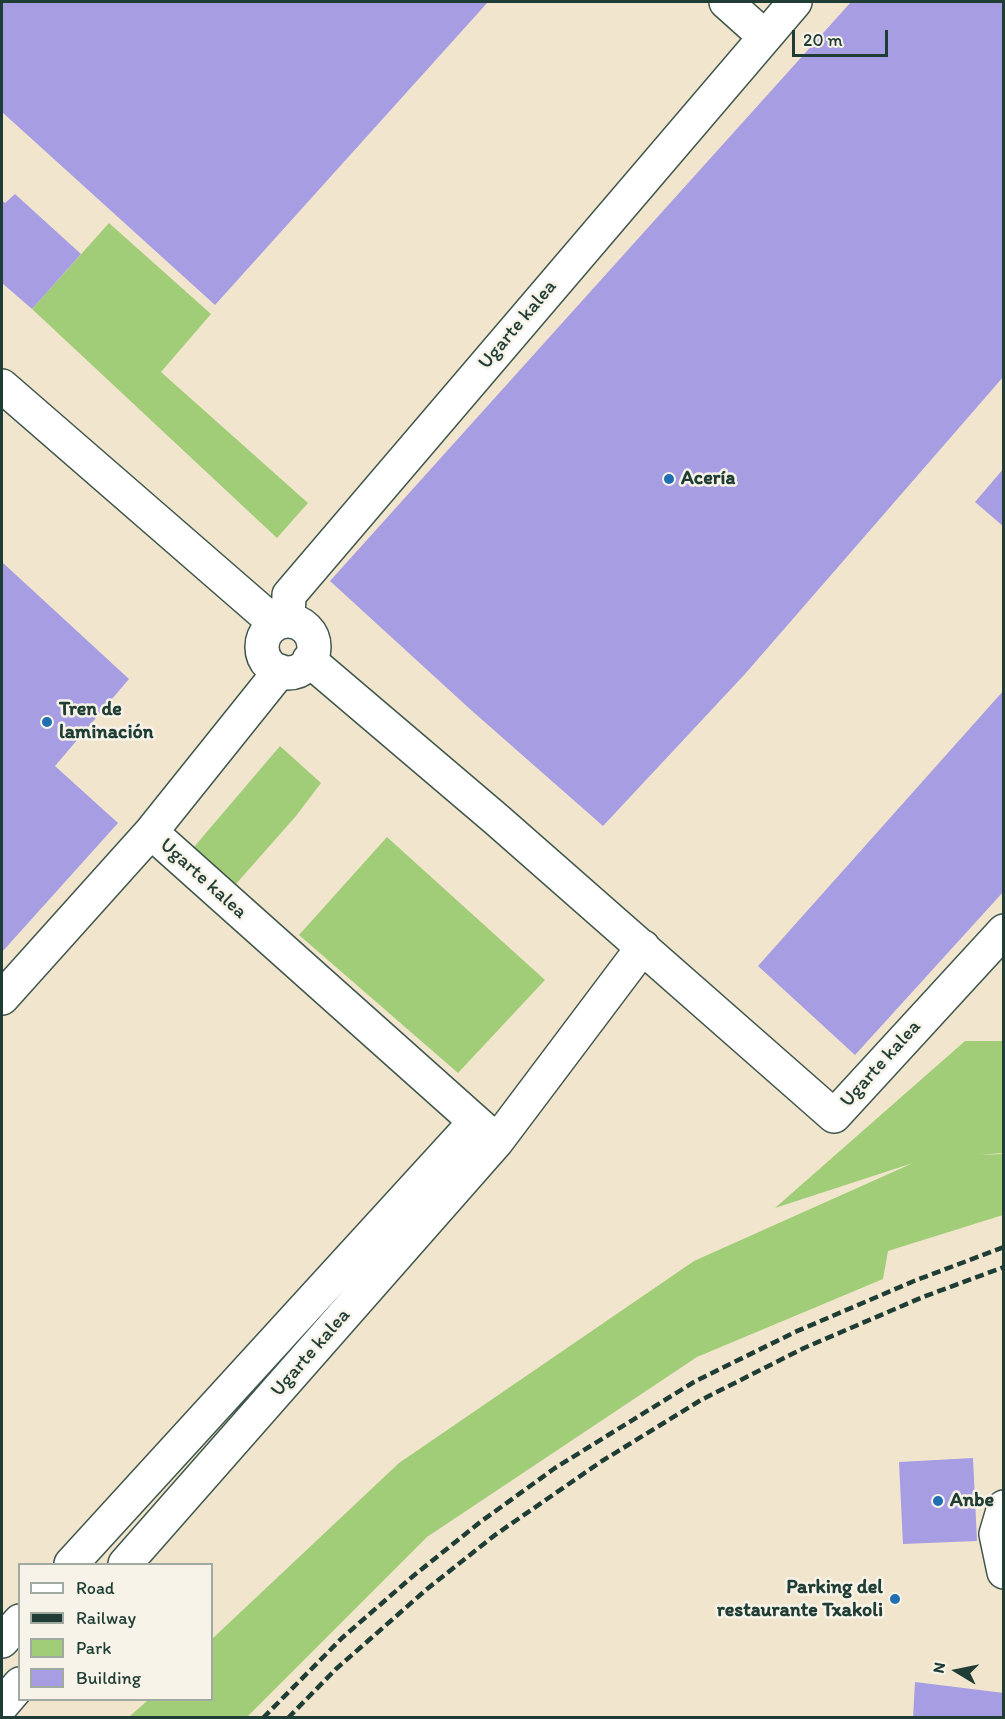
<!DOCTYPE html>
<meta charset="utf-8">
<style>
body{margin:0}
#map{position:relative;width:1005px;height:1719px;overflow:hidden;background:#f1e6cd;font-family:Itim,sans-serif}
canvas{display:block}
.frame{position:absolute;inset:0;border:3px solid #1f3d34;pointer-events:none}
.legend{position:absolute;left:18px;top:1563px;width:195px;height:138px;box-sizing:border-box;background:#f7f3e8;border:2px solid #a1aaa0;margin:0;padding:8px 10px;list-style:none;font-size:18px;color:#1f3d34}
.legend li{display:flex;align-items:center;gap:12px;height:30px}
.legend b{width:30px;border:2px solid #a1aaa0}
.north{position:absolute;left:927px;top:1641px;width:60px;height:60px;-webkit-text-stroke:4px #f7f3e8;paint-order:stroke;rotate:280deg;font-size:16px;font-weight:700;line-height:24px;text-align:center;color:#1f3d34}
.north::after{content:'';display:block;margin:auto;width:21px;height:27px;background:#1f3d34;clip-path:polygon(50% 0,100% 100%,50% 72%,0 100%)}
.scale{position:absolute;left:792px;top:30px;width:96px;height:27px;box-sizing:border-box;border:3px solid #1f3d34;border-top:0;padding-left:8px;font-size:18px;line-height:21px;white-space:nowrap;color:#1f3d34;-webkit-text-stroke:4px #f7f3e8;paint-order:stroke}
</style>
<div id="map">
<canvas width="1005" height="1719"></canvas>
<div class="frame"></div>
<ul class="legend">
<li><b style="height:8px;background:#fff"></b>Road</li>
<li><b style="height:8px;background:#1f3d34"></b>Railway</li>
<li><b style="height:16px;background:#a1cd79"></b>Park</li>
<li><b style="height:16px;background:#a79de2"></b>Building</li>
</ul>
<div class="north">N</div>
<div class="scale">20 m</div>
</div>
<script>
const c = document.querySelector('canvas').getContext('2d');
c.lineJoin = 'round';
function fill(path, color) {
  c.fillStyle = color;
  c.fill(path, 'evenodd');
}
function shape(rows) {
  const path = new Path2D();
  for (const r of rows) {
    if (r.length === 3) {
      path.moveTo(r[0] + r[2], r[1]);
      path.arc(r[0], r[1], r[2], 0, 2 * Math.PI);
      continue;
    }
    path.moveTo(r[0], r[1]);
    for (let i = 2; i < r.length; i += 2) path.lineTo(r[i], r[i + 1]);
  }
  return path;
}
function strokePath(path, color, width, dash) {
  c.strokeStyle = color;
  c.lineWidth = width;
  c.lineCap = dash ? 'butt' : 'round';
  c.setLineDash(dash || []);
  c.stroke(path);
}
function drawText(font, color, halo, rows, align = 'center') {
  c.font = font + ' Itim,sans-serif';
  c.lineWidth = 5;
  c.setLineDash([]);
  c.textBaseline = 'middle';
  c.strokeStyle = halo;
  c.fillStyle = color;
  for (const [text, x, y, turn = 0] of rows) {
    c.save();
    c.translate(x, y);
    c.rotate((+turn || 0) * Math.PI / 180);
    c.textAlign = isNaN(turn) ? turn : align;
    if (halo) c.strokeText(text, 0, 0);
    c.fillText(text, 0, 0);
    c.restore();
  }
}
fill(shape([
 [109,223,211,314,161,372,308,503,277,538,32,309],
 [280,746,321,783,296,816,236,884,194,847],
 [387,837,545,980,458,1073,299,935],
 [965,1041,1003,1041,1003,1153,979,1155,1003,1154,1003,1215,888,1251,883,1279,697,1357,427,1537,247,1717,129,1717,148,1700,212,1700,212,1639,399,1463,694,1261,913,1163,775,1208]
]), '#a1cd79');
fill(shape([
 [3,2,488,2,215,305,2,112],
 [851,2,1004,2,1004,376,745,674,603,826,471,710,330,581],
 [15,194,81,254,32,309,2,283,2,200,5,203],
 [1004,468,1004,527,975,502],
 [2,562,129,679,55,766,118,823,2,952],
 [1004,690,1004,891,855,1055,758,966],
 [973,1458,977,1541,903,1544,899,1462],
 [915,1682,1004,1693,1004,1718,913,1718]
]), '#a79de2');
const minor = shape([
 [726,2,764,36],
 [2,386,276,624],
 [288,621,289,595,795,2],
 [288,647,26],
 [309,660,496,819,834,1116,1004,931],
 [2,998,151,832,280,671],
 [497,1141,643,947],
 [1004,1507,996,1534,1004,1572],
 [71,1564,475,1122],
 [125,1564,497,1141,151,832],
 [2,1641,20,1621],
 [2,1705,20,1684]
]);
strokePath(minor, '#3e564b', 36);
strokePath(minor, '#fff', 33);
strokePath(shape([
 [263,1718,342,1638,412,1577,479,1523,555,1468,694,1382,795,1332,914,1281,1004,1247],
 [288,1718,336,1669,427,1589,495,1535,602,1461,701,1400,804,1348,923,1297,1004,1267]
]), '#1f3d34', 4.5, [9, 4.5]);
for (const [x, y, r, color] of [
 [669,479,6,"#1f6fb2"],
 [47,722,6,"#1f6fb2"],
 [938,1501,6,"#1f6fb2"],
 [895,1599,6,"#1f6fb2"]
]) {
  const dot = new Path2D();
  dot.arc(x, y, r, 0, 2 * Math.PI);
  c.fillStyle = color;
  c.fill(dot);
  strokePath(dot, '#f7f3e8', 2);
}
drawText('20px', '#1f3d34', '#f7f3e8', [
 ["Ugarte kalea",518,325,-50],
 ["Ugarte kalea",203,879,42],
 ["Ugarte kalea",881,1064,-48],
 ["Ugarte kalea",311,1353,-49]
]);
drawText('bold 20px', '#1f3d34', '#f7f3e8', [
 ["Acería",681,479],
 ["Tren de",59,710],
 ["laminación",59,733],
 ["Anbe",950,1501],
 ["Parking del",883,1588,"right"],
 ["restaurante Txakoli",883,1611,"right"]
], 'left');
</script>
